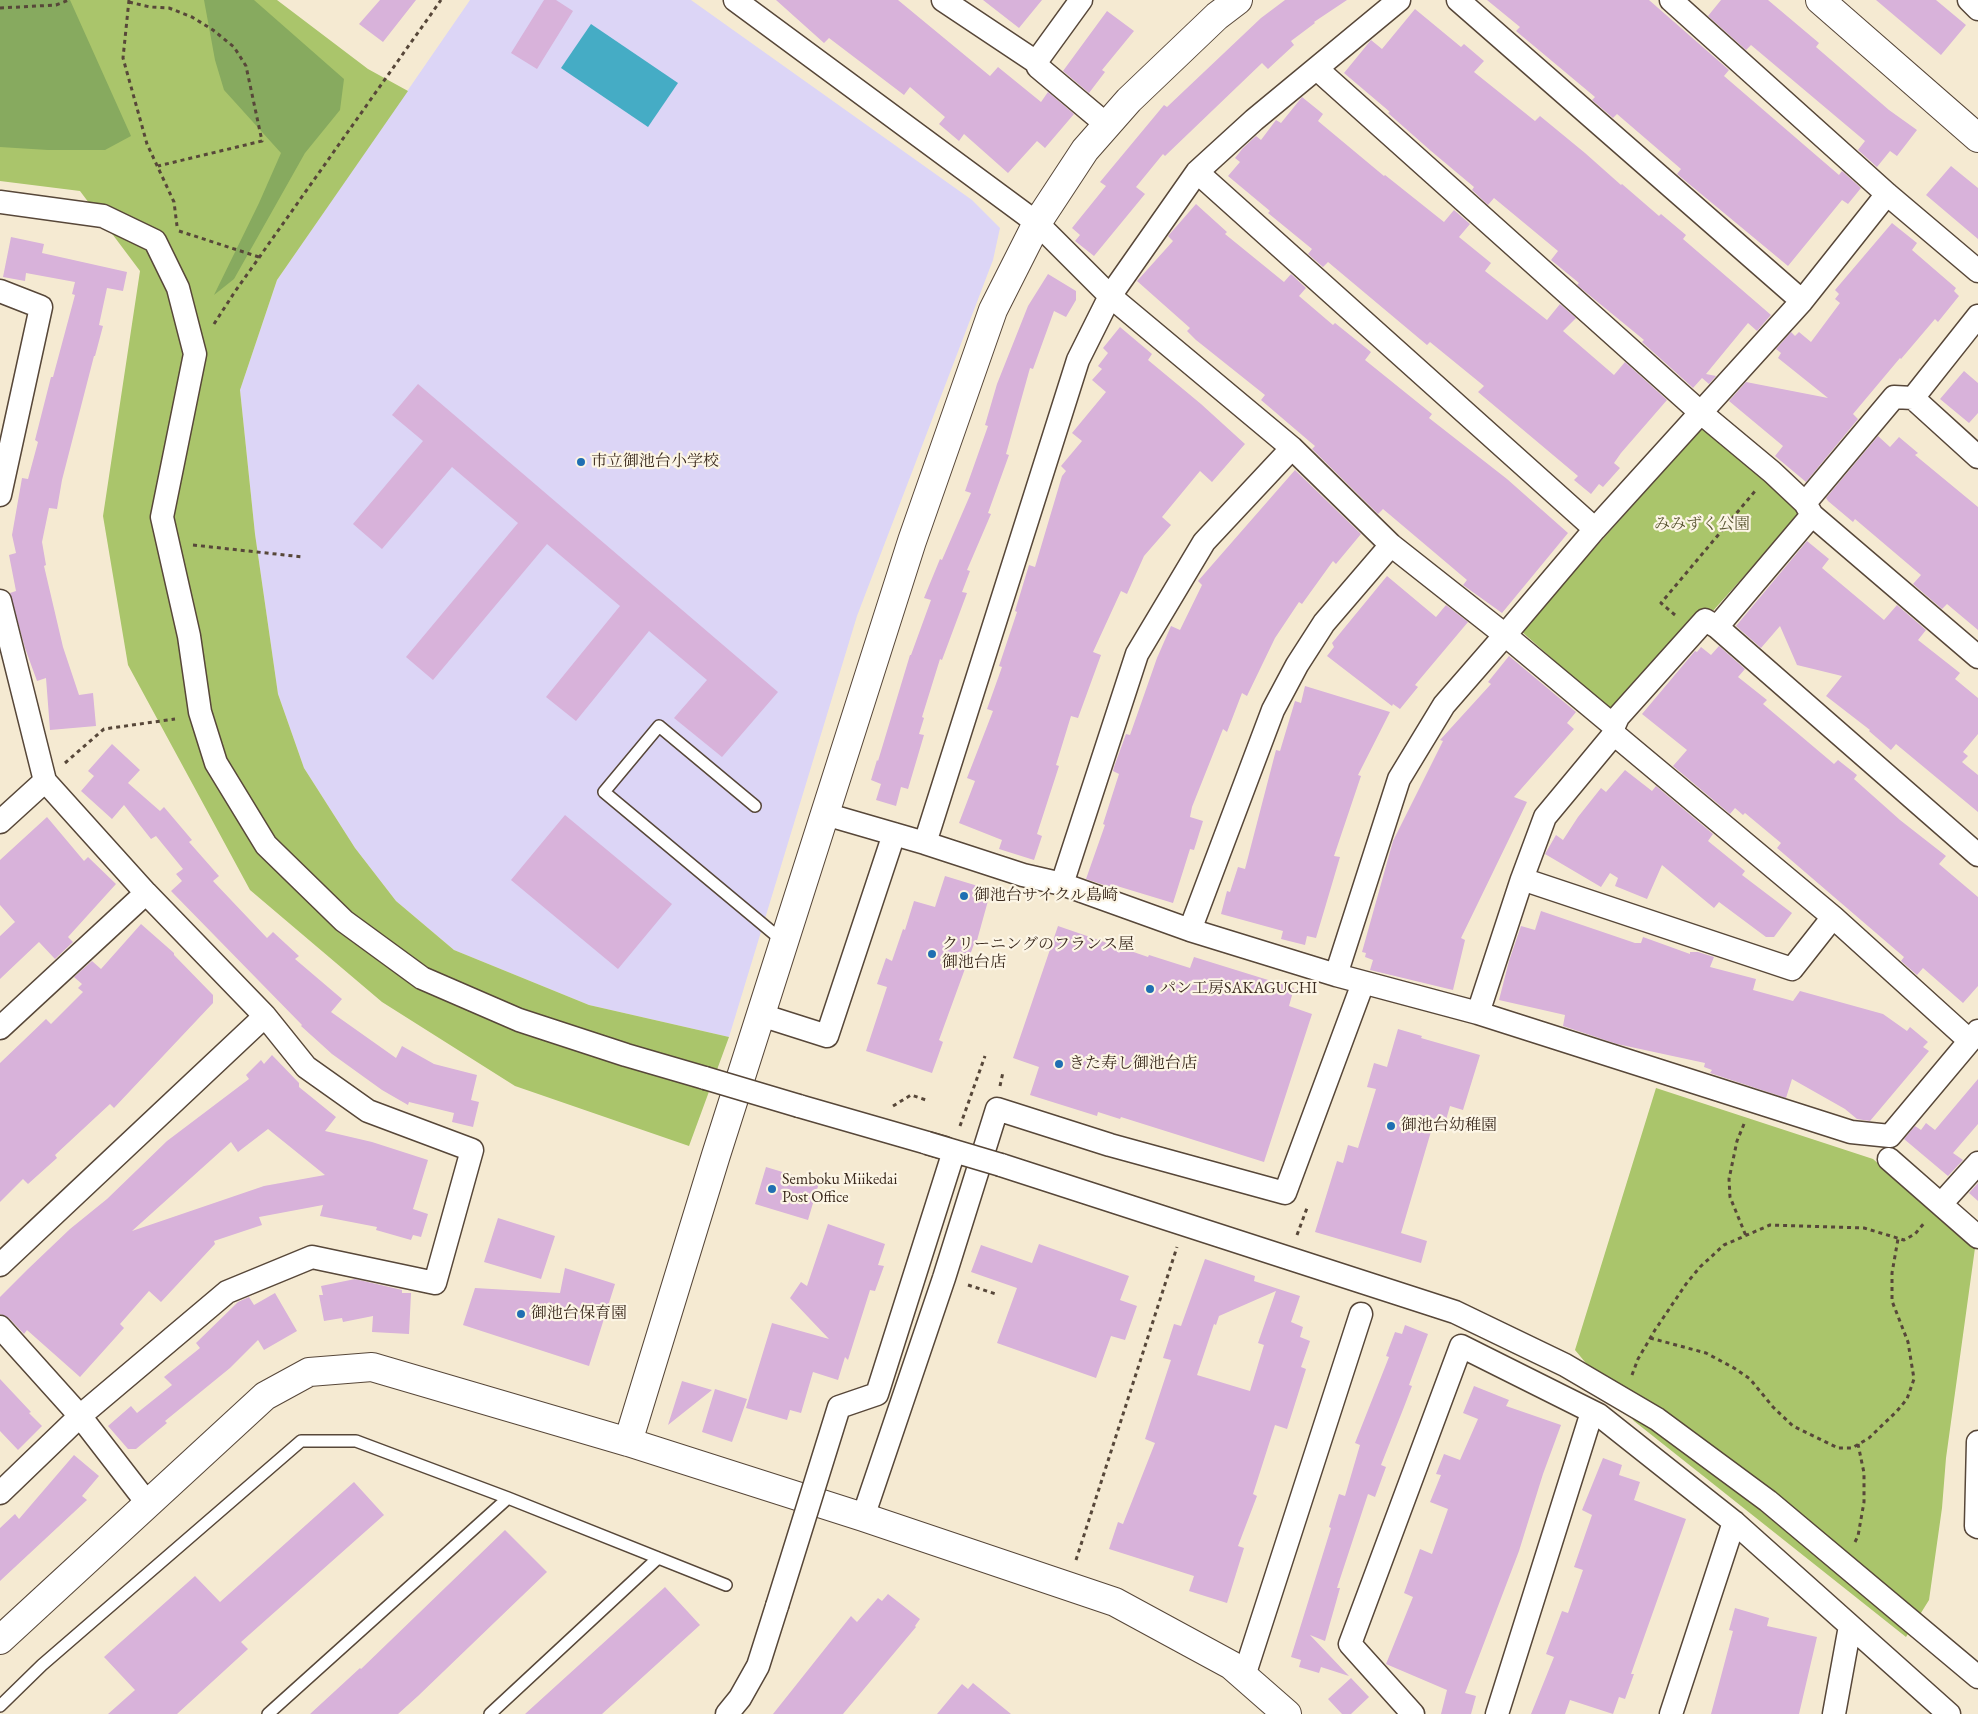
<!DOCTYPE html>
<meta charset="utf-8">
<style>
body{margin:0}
canvas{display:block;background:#f5ead2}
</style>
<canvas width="1978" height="1714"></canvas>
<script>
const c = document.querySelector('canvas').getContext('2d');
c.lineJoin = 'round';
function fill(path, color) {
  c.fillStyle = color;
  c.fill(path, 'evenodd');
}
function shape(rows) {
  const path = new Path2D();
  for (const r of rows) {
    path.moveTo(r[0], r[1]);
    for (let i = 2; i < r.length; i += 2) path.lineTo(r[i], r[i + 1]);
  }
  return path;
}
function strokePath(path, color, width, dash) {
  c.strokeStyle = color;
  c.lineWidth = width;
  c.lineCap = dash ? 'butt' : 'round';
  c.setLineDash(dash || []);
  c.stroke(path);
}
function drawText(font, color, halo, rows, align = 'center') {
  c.font = font + ' "EB Garamond","Noto Serif JP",serif';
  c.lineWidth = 4.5;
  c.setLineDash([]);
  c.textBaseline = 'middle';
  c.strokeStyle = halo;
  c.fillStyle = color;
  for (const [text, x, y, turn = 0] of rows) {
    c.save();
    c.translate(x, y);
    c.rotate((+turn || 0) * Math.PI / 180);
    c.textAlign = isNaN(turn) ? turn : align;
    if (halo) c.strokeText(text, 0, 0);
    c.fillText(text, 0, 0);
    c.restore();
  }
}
fill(shape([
 [470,0,691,0,972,200,1000,228,993,260,857,616,729,1037,589,1005,454,950,396,901,355,848,304,768,278,694,255,534,240,390,277,280]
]), '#dcd5f6');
fill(shape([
 [0,0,277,0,368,69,408,91,277,280,240,390,255,534,278,694,304,768,355,848,396,901,454,950,589,1005,729,1037,689,1146,515,1086,382,1002,250,890,128,665,103,516,140,271,80,191,0,181],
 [1708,421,1805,508,1618,717,1521,631],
 [1656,1088,1873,1159,1975,1248,1946,1458,1942,1508,1929,1600,1906,1637,1634,1421,1575,1350]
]), '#aac56b');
fill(shape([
 [0,0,70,0,131,136,105,150,48,150,0,147],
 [204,0,254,0,344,79,340,110,305,153,234,279,214,295,259,203,281,153,224,90,215,60]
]), '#87aa5f');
fill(shape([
 [591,24,678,83,648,127,561,68]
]), '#45acc5');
fill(shape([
 [380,0,416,0,383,42,359,24],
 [544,0,556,0,573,11,537,69,511,53],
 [776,0,898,0,990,76,998,67,1041,102,1048,92,1074,114,1045,148,1037,141,1008,173,964,134,959,141,939,124,945,117,910,87,904,95,829,38,824,43],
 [983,0,1042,0,1019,28],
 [1285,0,1347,0,1314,22,1315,23,1291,41,1294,45,1268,69,1262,63,1165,156,1163,154,1136,187,1145,194,1094,256,1075,241,1080,235,1072,228,1106,186,1100,182,1164,105,1167,107,1261,18],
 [1487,0,1649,0,1729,70,1724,76,1839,175,1842,171,1861,188,1848,204,1842,200,1788,266,1677,174,1681,169,1617,114,1613,118,1592,100,1595,97,1516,31,1520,27],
 [1721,0,1768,0,1819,43,1816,47,1889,110,1917,130,1897,156,1890,151,1877,167,1858,150,1865,141,1751,45,1746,50,1708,16],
 [1876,0,1936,0,1966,25,1941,55],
 [1415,9,1461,47,1464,44,1484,61,1474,72,1535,121,1540,116,1585,153,1621,185,1622,184,1659,216,1661,214,1686,235,1683,239,1771,315,1757,331,1748,323,1706,374,1716,376,1709,384,1702,378,1693,388,1692,387,1642,342,1644,340,1594,299,1577,285,1579,283,1551,260,1558,251,1494,198,1488,205,1472,190,1474,187,1431,151,1388,113,1390,112,1344,73,1371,40,1382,49],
 [1107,11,1134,31,1102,70,1105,72,1089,93,1063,71],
 [1302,97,1323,114,1318,121,1384,176,1385,175,1444,222,1454,210,1470,224,1459,237,1491,263,1485,271,1547,320,1560,304,1576,318,1563,331,1614,375,1625,362,1667,400,1621,453,1614,463,1620,468,1603,487,1599,484,1591,494,1574,480,1578,476,1478,392,1484,386,1430,342,1427,345,1328,262,1323,267,1308,254,1312,249,1268,213,1270,211,1228,176,1240,162,1235,158,1243,148,1256,136,1261,140,1276,120,1281,123],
 [1951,166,1978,188,1978,239,1926,195],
 [1196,204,1227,232,1225,234,1284,282,1291,274,1306,288,1299,296,1333,325,1335,323,1371,352,1365,360,1432,414,1429,418,1507,479,1568,533,1502,613,1463,585,1467,580,1383,509,1378,514,1312,449,1315,446,1309,441,1261,400,1265,395,1196,340,1187,331,1190,328,1137,281,1173,241,1168,236],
 [1892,223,1917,243,1912,250,1956,288,1954,291,1959,296,1938,322,1935,319,1901,359,1900,358,1853,414,1858,419,1806,482,1775,456,1783,446,1729,401,1746,382,1828,398,1778,358,1781,353,1776,349,1791,332,1795,336,1799,332,1811,342,1840,303,1835,299,1839,294,1835,290],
 [11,237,44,244,42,253,127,272,123,291,107,288,99,325,103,326,95,356,94,356,62,480,57,509,49,508,42,542,46,565,44,566,63,647,79,695,93,693,96,726,50,730,46,678,37,681,25,648,10,593,16,591,9,555,16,553,12,535,22,478,28,479,38,442,35,440,51,377,53,377,75,295,72,294,75,282,26,273,25,281,3,277],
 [1048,274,1076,291,1076,300,1066,317,1054,311,1033,369,1030,368,1006,454,1009,455,988,513,991,514,967,570,970,571,962,592,967,593,942,660,940,659,922,717,924,718,919,734,924,735,908,789,901,787,896,806,876,800,881,784,871,780,877,760,878,761,910,655,911,655,931,600,924,598,940,559,942,560,971,493,965,491,988,426,985,425,997,384,1028,306],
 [1120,327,1152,354,1148,360,1201,404,1245,444,1212,482,1200,471,1162,517,1171,525,1144,556,1127,594,1121,591,1093,652,1101,655,1078,718,1071,716,1056,765,1059,766,1037,834,1042,836,1034,860,999,849,1002,840,959,823,975,781,967,778,993,711,987,709,1002,667,999,666,1017,612,1015,611,1029,565,1035,567,1062,476,1066,471,1061,466,1082,441,1072,433,1106,392,1092,380,1102,369,1098,366,1108,353,1103,348],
 [1964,371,1978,383,1978,413,1969,423,1940,399],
 [418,384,778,692,722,757,674,718,707,680,649,631,576,721,546,697,620,606,547,544,433,680,406,657,518,523,452,467,382,549,353,524,423,441,392,415],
 [1878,436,1890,447,1899,437,1918,453,1915,455,1978,507,1978,630,1947,604,1942,609,1913,584,1921,575,1855,519,1853,522,1828,501,1826,498],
 [1295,470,1361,534,1336,564,1333,561,1302,604,1299,602,1275,638,1247,696,1242,693,1227,732,1223,729,1192,807,1190,817,1203,821,1194,850,1190,849,1173,903,1117,886,1116,889,1086,879,1105,825,1103,824,1119,774,1113,771,1114,767,1126,734,1130,735,1157,658,1171,626,1180,630,1202,585,1198,581],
 [1807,541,1829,559,1822,568,1884,620,1897,605,1926,630,1918,640,1960,673,1955,679,1978,698,1978,734,1963,752,1968,756,1962,762,1978,775,1978,812,1896,744,1891,750,1869,731,1870,730,1826,696,1842,676,1797,665,1780,626,1761,648,1736,626],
 [1387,576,1436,617,1446,605,1468,622,1415,685,1418,687,1400,709,1393,704,1392,706,1327,656,1334,647,1332,643],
 [1719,646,1745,669,1738,677,1767,700,1763,704,1834,764,1838,760,1857,775,1854,779,1900,820,1946,856,1939,864,1978,897,1978,986,1963,1003,1923,968,1917,975,1901,961,1904,957,1777,848,1781,843,1745,813,1743,815,1735,808,1730,814,1673,766,1687,750,1642,714,1695,651,1697,652,1701,647,1711,655],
 [1509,656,1576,712,1567,723,1574,729,1514,797,1527,802,1461,938,1465,940,1453,990,1370,970,1373,960,1365,957,1366,953,1362,952,1393,841,1443,741,1440,740,1491,684,1488,682],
 [1305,686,1390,712,1358,775,1361,776,1334,856,1340,857,1316,938,1307,936,1305,945,1281,939,1283,931,1221,914,1227,891,1230,892,1238,867,1245,869,1276,750,1280,751,1295,701,1301,703],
 [112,744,140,770,128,783,160,811,164,807,192,840,189,842,219,876,213,881,267,938,273,932,299,956,295,959,342,999,331,1012,396,1058,402,1046,434,1064,477,1075,471,1100,479,1102,473,1127,452,1122,454,1113,409,1102,408,1105,382,1090,332,1054,301,1026,302,1025,171,891,182,881,176,874,183,869,156,836,151,839,124,805,112,819,81,791,94,776,88,771],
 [1625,770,1652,791,1656,786,1713,834,1708,841,1745,871,1742,875,1792,913,1774,937,1766,937,1719,902,1714,908,1662,865,1647,899,1615,886,1618,878,1610,873,1601,887,1545,854,1556,835,1563,840,1578,817,1601,788,1606,792],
 [565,815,672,904,618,969,511,880],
 [47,817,84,861,88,857,116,884,68,937,73,942,55,959,39,942,0,979,0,936,15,922,0,905,0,860],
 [945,876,991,890,976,944,974,944,939,1040,943,1042,932,1073,866,1051,887,987,877,984,886,958,892,961,903,929,905,930,914,901,935,907],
 [1541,911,1635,943,1641,943,1643,937,1690,954,1690,952,1698,952,1714,957,1710,967,1756,979,1753,990,1793,1001,1800,991,1883,1014,1907,1031,1910,1027,1928,1042,1923,1047,1929,1051,1870,1121,1857,1119,1845,1109,1792,1079,1786,1098,1710,1073,1712,1070,1704,1067,1705,1063,1617,1044,1563,1026,1565,1015,1499,1000,1509,961,1521,926,1535,930],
 [141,924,174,953,174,955,213,995,213,1003,114,1108,110,1104,55,1155,57,1158,28,1184,23,1179,0,1202,0,1063,46,1019,51,1024,83,992,78,988,82,984,74,977,92,961,101,969],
 [1058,926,1148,957,1149,955,1190,968,1194,957,1294,988,1289,1006,1312,1014,1264,1162,1121,1117,1120,1119,1098,1112,1097,1116,1030,1095,1039,1067,1013,1058],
 [1398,1029,1422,1036,1421,1038,1480,1055,1463,1110,1450,1106,1446,1120,1435,1118,1401,1233,1427,1241,1421,1263,1315,1232,1337,1161,1343,1163,1348,1145,1358,1148,1376,1089,1367,1087,1374,1063,1387,1067],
 [272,1055,299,1083,299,1087,336,1117,325,1131,372,1142,428,1160,413,1209,428,1214,421,1237,413,1235,411,1240,376,1230,377,1227,320,1216,323,1205,259,1217,262,1225,214,1241,215,1244,161,1302,149,1291,120,1324,124,1328,80,1377,27,1330,24,1334,9,1318,0,1314,0,1297,28,1269,70,1229,107,1199,167,1141,249,1079,246,1075,261,1060,264,1064],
 [268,1129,325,1175,264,1186,132,1231,231,1142,238,1152],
 [1978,1079,1978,1124,1953,1153,1963,1160,1948,1176,1904,1139,1915,1126,1921,1130,1926,1123,1935,1130],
 [766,1167,819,1183,808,1220,755,1204],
 [1978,1183,1978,1201,1969,1193],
 [498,1218,555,1236,541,1279,484,1262],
 [828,1224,885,1244,878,1265,884,1266,875,1291,870,1290,848,1360,845,1357,838,1380,813,1372,801,1413,790,1410,787,1420,746,1408,772,1323,829,1339,790,1298,801,1282,807,1286],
 [1039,1244,1129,1276,1120,1300,1137,1306,1125,1340,1111,1336,1096,1378,997,1343,1017,1288,971,1272,981,1245,1032,1263],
 [1205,1259,1255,1276,1254,1281,1300,1296,1291,1322,1303,1327,1300,1337,1310,1341,1301,1367,1306,1369,1287,1429,1275,1425,1253,1494,1257,1496,1238,1546,1244,1548,1227,1603,1189,1591,1194,1576,1109,1549,1118,1522,1123,1524,1155,1443,1145,1439,1171,1360,1163,1358,1174,1324,1181,1326],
 [1276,1291,1258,1343,1264,1345,1250,1391,1197,1375,1214,1324,1216,1325,1219,1316],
 [565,1268,615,1284,589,1366,463,1325,475,1288,560,1293],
 [355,1279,402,1290,402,1293,411,1293,409,1334,372,1332,373,1316,343,1322,342,1318,324,1321,319,1295,323,1295,321,1286],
 [275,1293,297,1331,264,1350,258,1340,230,1368,165,1421,167,1423,136,1449,128,1449,108,1426,131,1406,137,1413,172,1385,164,1377,200,1348,196,1343,238,1302,249,1297,254,1305],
 [1405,1325,1428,1334,1409,1385,1412,1386,1404,1407,1381,1465,1386,1467,1375,1497,1368,1494,1337,1588,1340,1588,1325,1641,1310,1635,1349,1676,1321,1667,1319,1673,1299,1667,1301,1660,1291,1657,1331,1528,1329,1527,1339,1494,1345,1496,1360,1445,1355,1443,1389,1357,1386,1356,1395,1332,1402,1334],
 [0,1379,31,1412,29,1413,42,1426,18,1450,0,1431],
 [682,1381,712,1390,668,1425],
 [1474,1386,1509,1400,1506,1406,1561,1425,1543,1474,1519,1551,1465,1693,1476,1696,1471,1714,1441,1714,1447,1690,1386,1664,1413,1597,1404,1593,1420,1549,1432,1554,1448,1509,1430,1502,1441,1475,1436,1474,1444,1454,1460,1460,1478,1419,1463,1413],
 [715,1389,747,1399,732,1442,702,1432],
 [74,1455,99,1476,82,1496,87,1500,0,1581,0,1528,15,1514,19,1519],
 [1603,1458,1622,1465,1619,1475,1640,1482,1634,1500,1686,1519,1631,1674,1634,1674,1625,1699,1619,1697,1613,1714,1570,1700,1565,1714,1531,1714,1554,1657,1546,1654,1562,1611,1568,1613,1583,1570,1574,1567,1592,1515,1582,1510],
 [354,1482,384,1515,241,1642,248,1649,177,1714,108,1714,135,1690,104,1657,195,1576,220,1602],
 [505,1530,547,1572,418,1696,398,1714,310,1714,360,1668,361,1669],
 [665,1587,700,1625,602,1714,525,1714],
 [888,1594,920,1619,915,1626,916,1627,843,1714,773,1714,851,1616,857,1622,878,1598,882,1601],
 [1735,1608,1769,1618,1767,1626,1817,1637,1799,1714,1711,1714,1733,1631,1729,1630],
 [1351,1678,1369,1697,1351,1714,1342,1714,1328,1699],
 [973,1683,1011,1714,937,1714,962,1684,968,1689]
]), '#d8b2da');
const lane = shape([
 [755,806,659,726,604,792,784,942],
 [0,1706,42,1665,301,1441,356,1441,508,1498,726,1585],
 [268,1714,508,1498],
 [490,1714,658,1558]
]);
const street = shape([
 [735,0,1037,223,1110,296,1292,448,1391,545,1505,635,1614,726],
 [943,0,1036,62,1038,67,1107,125],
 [1458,0,1802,301,1887,194],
 [1671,0,1887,194,1978,271],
 [1969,0,1978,9],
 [1036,62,1081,0],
 [1317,69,1700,412,1772,472,1805,503,1812,515],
 [1197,172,1595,529,1802,301],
 [0,202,103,216,155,241,178,288,195,354,162,517,189,636,200,712,216,763,266,845,344,921,422,978,519,1020,626,1055,705,1078],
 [0,291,41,307,0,495],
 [1978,316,1913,398,1978,457],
 [1805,503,1894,397,1913,398],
 [0,601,45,781,146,893,265,1016,306,1067,368,1111,472,1150,435,1283,312,1257,227,1292,80,1416,0,1493],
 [1717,627,1812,515,1978,657],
 [1614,734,1833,917,1970,1041],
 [825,814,925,843,1023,875,1062,884,1190,930,1336,975,1478,1013,1851,1132,1890,1136,1978,1031],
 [0,822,45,781],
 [925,843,1078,360,1110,296,1197,172,1254,120,1399,0],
 [1522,879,1792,969,1833,917],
 [1062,884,1137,654,1204,542,1292,448],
 [1190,930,1273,710,1297,665,1324,623,1391,545],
 [1336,975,1399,779,1444,705,1505,635,1595,529],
 [1478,1013,1522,879,1545,817,1614,734,1614,726,1618,717,1705,620,1717,627,1978,855],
 [761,1015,827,1036,894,834],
 [0,1028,146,893],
 [799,1106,945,1148],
 [1889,1159,1978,1237],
 [1001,1165,1455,1312,1565,1365,1657,1419,1768,1501,1978,1677],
 [1941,1204,1978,1163],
 [0,1265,265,1016],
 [0,1327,80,1416,148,1504],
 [1978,1442,1976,1526,1978,1527],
 [863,1517,944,1278,997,1109,1110,1145,1285,1193,1363,983],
 [1244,1676,1361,1314],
 [727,1714,740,1698,758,1666,777,1606],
 [1413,1714,1350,1644,1461,1346,1599,1415,1734,1522,1949,1714],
 [1497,1714,1592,1412],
 [1671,1714,1734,1522],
 [1834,1714,1850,1626]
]);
const secondary = shape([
 [1820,0,1978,138],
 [628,1442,716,1155,912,541,993,310,1037,223,1085,150,1129,100,1217,16,1238,0],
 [0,1640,265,1396,309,1372,372,1367,628,1442,863,1517,1115,1602,1231,1665,1287,1714]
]);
strokePath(lane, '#574739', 14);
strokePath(street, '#574739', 25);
strokePath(secondary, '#574739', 30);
strokePath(shape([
 [129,0,123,58,147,144,174,202,177,226],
 [129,2,150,7,169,8,192,17,213,30,234,47,246,66,262,141,158,166],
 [0,8,56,5,69,0],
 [179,231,259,257],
 [214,324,234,293,441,0],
 [193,545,303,557],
 [1675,615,1661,603,1756,490],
 [65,763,104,729,175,719],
 [1000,1086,1003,1072],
 [893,1106,911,1095,926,1100],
 [1744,1124,1737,1141,1729,1179,1730,1197,1746,1236],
 [960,1126,985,1056],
 [1297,1235,1307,1208],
 [968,1285,996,1294],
 [1650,1338,1706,1353,1734,1368,1750,1379,1773,1407,1793,1426,1838,1448,1852,1448,1869,1438,1897,1411,1907,1399,1914,1379,1908,1342,1892,1301,1892,1273,1898,1239],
 [1632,1375,1638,1359,1655,1330,1686,1284,1700,1267,1724,1245,1770,1225,1864,1228,1904,1240,1915,1234,1925,1222],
 [1855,1542,1858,1536,1864,1502,1864,1473,1858,1444],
 [1076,1560,1177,1247]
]), '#574739', 3, [4, 4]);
strokePath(lane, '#fff', 11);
strokePath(street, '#fff', 22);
strokePath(secondary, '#fff', 28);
const streetBridge = shape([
 [705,1078,799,1106],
 [927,1143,1001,1165],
 [777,1606,839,1407,877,1394,954,1151]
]);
strokePath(streetBridge, '#574739', 25, []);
strokePath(streetBridge, '#fff', 22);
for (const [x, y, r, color] of [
 [581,462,5,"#1f6fb2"],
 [964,896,5,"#1f6fb2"],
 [932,954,5,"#1f6fb2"],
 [1150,989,5,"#1f6fb2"],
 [1059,1064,5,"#1f6fb2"],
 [1391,1126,5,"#1f6fb2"],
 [772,1189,5,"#1f6fb2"],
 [521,1314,5,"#1f6fb2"]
]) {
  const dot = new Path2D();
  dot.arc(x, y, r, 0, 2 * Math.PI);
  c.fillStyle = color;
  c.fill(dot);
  strokePath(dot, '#fcf5e5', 2);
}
drawText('16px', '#3b2a1e', '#fcf5e5', [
 ["市立御池台小学校",591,462],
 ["御池台サイクル島崎",974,896],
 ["クリーニングのフランス屋",942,945],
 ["御池台店",942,963],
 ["パン工房SAKAGUCHI",1160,989],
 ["きた寿し御池台店",1069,1064],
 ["御池台幼稚園",1401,1126],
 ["Semboku Miikedai",782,1180],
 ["Post Office",782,1198],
 ["御池台保育園",531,1314]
], 'left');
drawText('16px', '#5c5835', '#fcf5e5', [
 ["みみずく公園",1702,525]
]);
</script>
